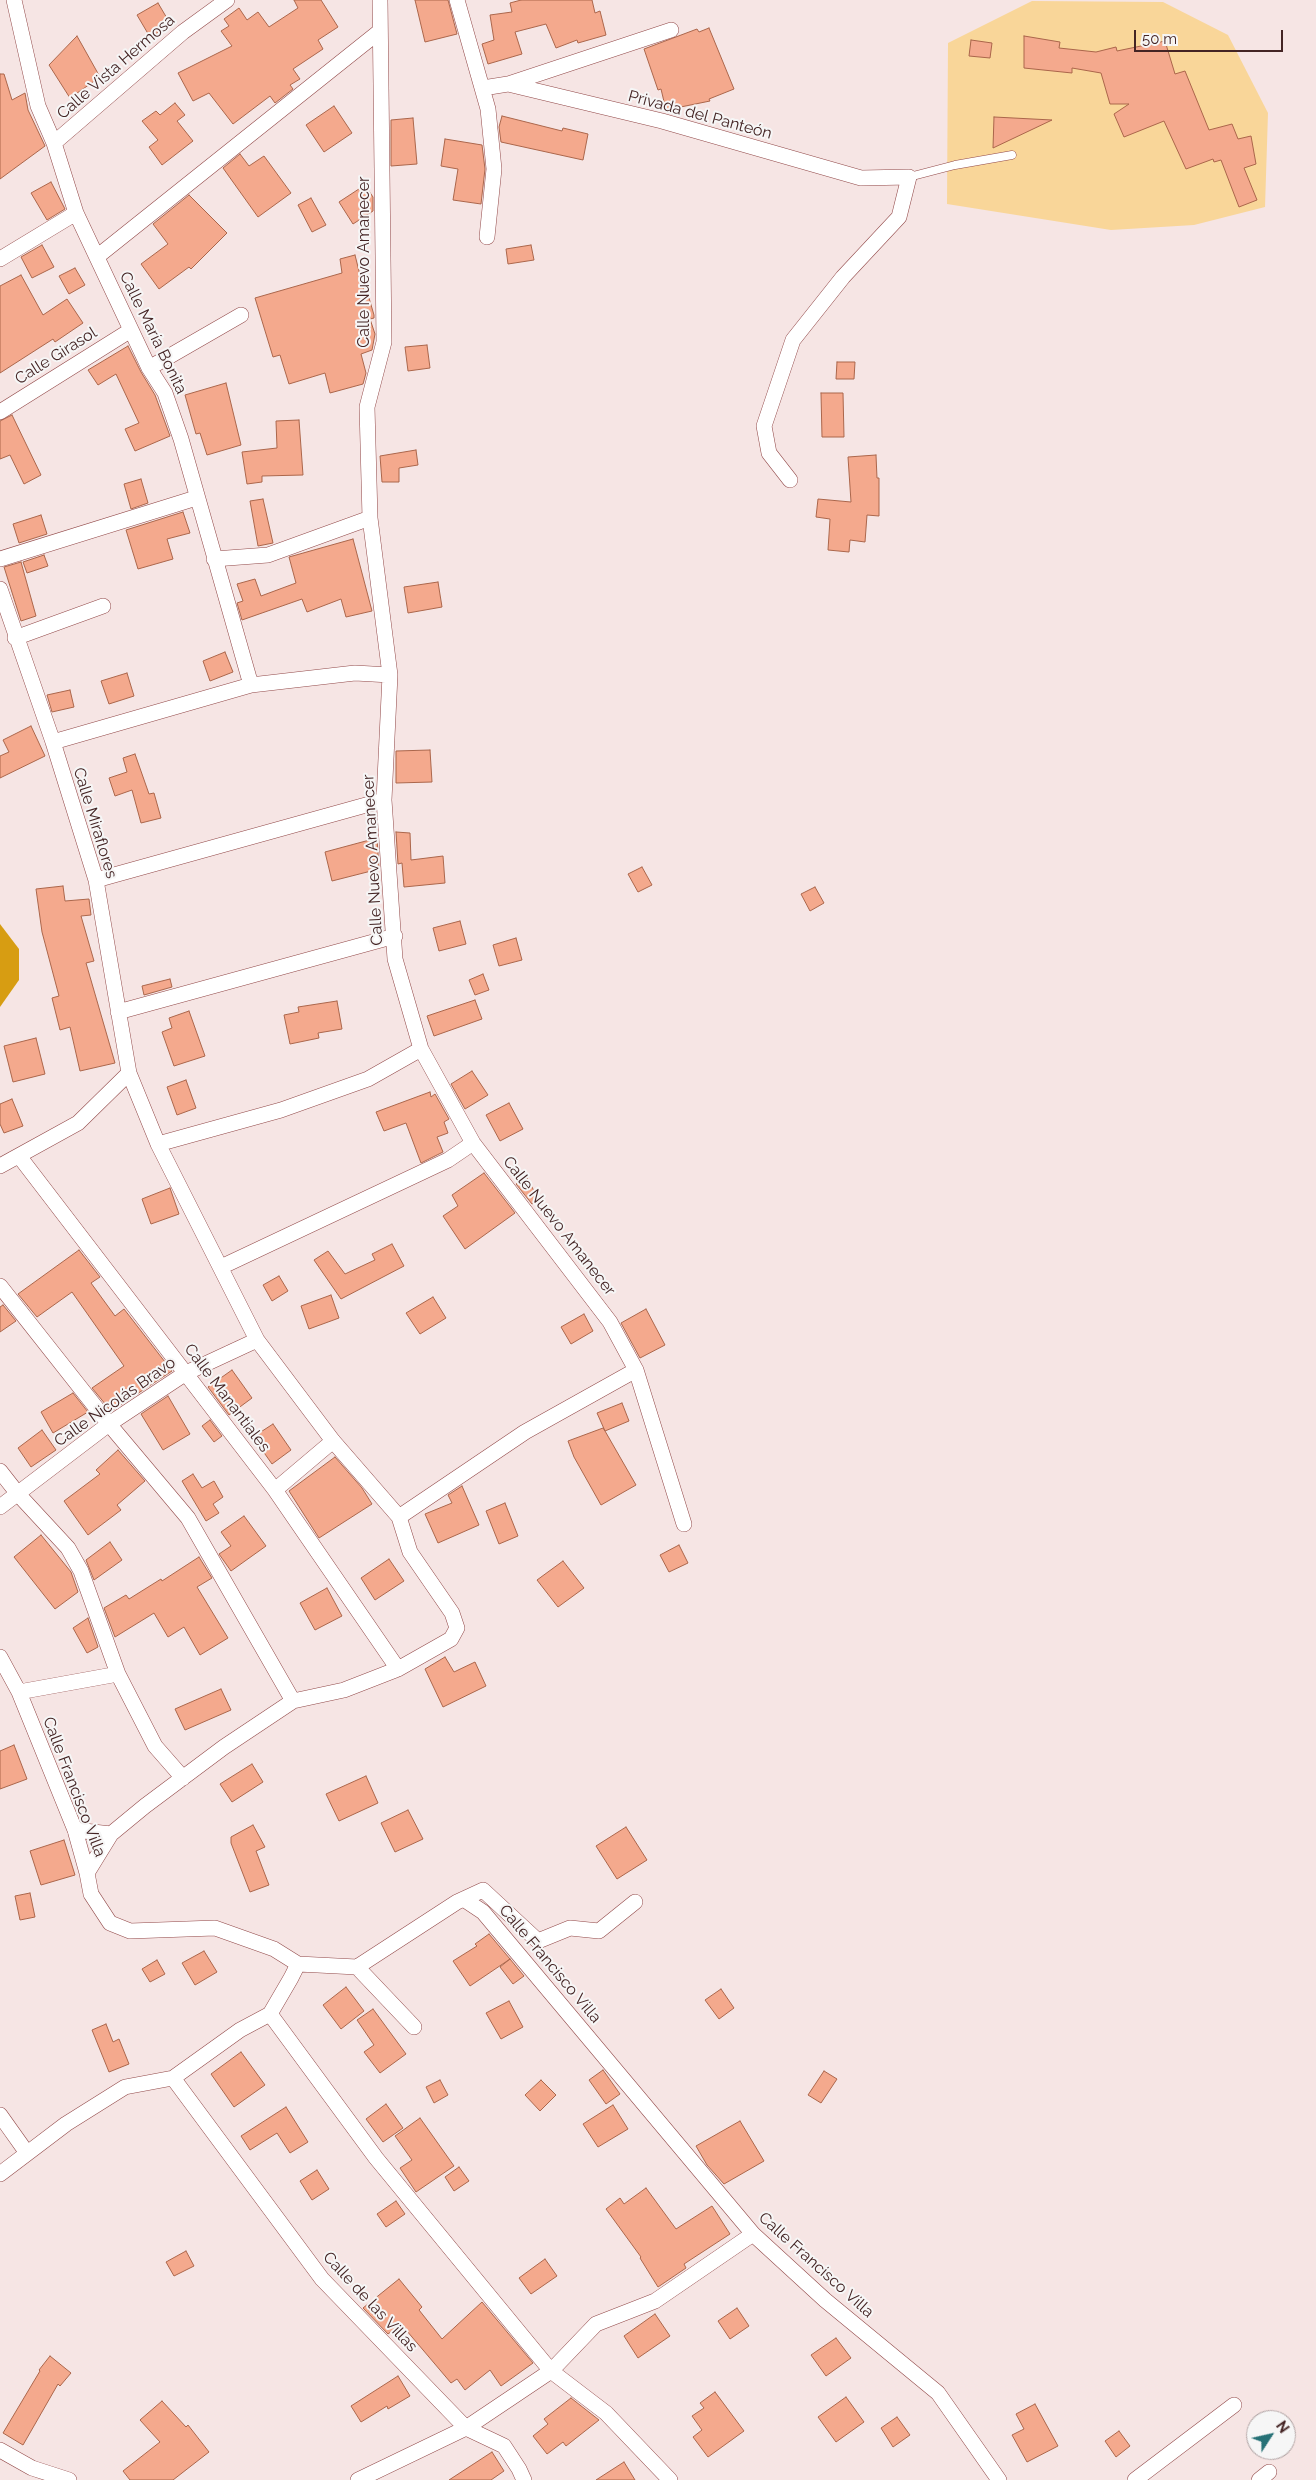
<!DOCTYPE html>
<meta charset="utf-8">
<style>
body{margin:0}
#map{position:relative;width:1316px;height:2480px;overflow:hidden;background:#f6e5e4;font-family:Raleway,sans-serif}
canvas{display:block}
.north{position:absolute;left:1246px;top:2410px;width:50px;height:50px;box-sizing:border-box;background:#f6f6f6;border:1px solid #afa2a2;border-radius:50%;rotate:55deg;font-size:14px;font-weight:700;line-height:20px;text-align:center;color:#442424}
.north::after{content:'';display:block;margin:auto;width:18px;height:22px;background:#267176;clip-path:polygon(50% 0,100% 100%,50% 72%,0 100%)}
.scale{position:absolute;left:1134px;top:30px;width:149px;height:22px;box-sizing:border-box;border:2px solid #442424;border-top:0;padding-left:6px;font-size:15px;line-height:18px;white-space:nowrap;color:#442424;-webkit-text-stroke:4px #f6f6f6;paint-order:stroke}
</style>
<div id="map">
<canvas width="1316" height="2480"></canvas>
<div class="north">N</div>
<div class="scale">50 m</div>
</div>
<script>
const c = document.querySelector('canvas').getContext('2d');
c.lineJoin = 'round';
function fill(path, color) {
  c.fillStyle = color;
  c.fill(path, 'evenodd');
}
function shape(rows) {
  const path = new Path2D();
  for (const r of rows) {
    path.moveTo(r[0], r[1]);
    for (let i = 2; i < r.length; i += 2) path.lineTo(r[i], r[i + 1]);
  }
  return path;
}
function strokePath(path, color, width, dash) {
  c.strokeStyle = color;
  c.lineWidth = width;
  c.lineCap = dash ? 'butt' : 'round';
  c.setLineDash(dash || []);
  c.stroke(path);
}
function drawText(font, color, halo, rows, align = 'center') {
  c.font = font + ' Raleway,sans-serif';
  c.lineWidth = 4;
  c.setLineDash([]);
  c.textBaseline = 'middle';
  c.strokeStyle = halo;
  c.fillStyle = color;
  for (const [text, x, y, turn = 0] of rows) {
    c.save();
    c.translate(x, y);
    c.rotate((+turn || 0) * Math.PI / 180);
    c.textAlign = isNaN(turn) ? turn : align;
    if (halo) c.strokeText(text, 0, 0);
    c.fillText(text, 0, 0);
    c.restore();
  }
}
fill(shape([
 [1032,1,1163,2,1228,35,1268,113,1265,207,1194,225,1111,230,947,204,948,43]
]), '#f9d699');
fill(shape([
 [0,924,19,949,19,980,0,1007]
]), '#d79d12');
const building = shape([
 [294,0,321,0,338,27,318,40,323,49,293,69,300,79,290,85,293,89,275,103,270,96,233,124,209,93,193,101,178,73,232,46,221,31,229,26,224,19,239,8,247,20,258,12,269,27,298,8,294,0],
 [415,0,448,0,457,34,425,42,415,0],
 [521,0,592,0,595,13,600,11,606,35,578,43,577,40,556,48,546,24,515,32,522,54,488,64,482,44,494,40,490,15,512,12,510,3,521,0],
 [158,3,171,25,150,37,137,15,158,3],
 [709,28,734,89,709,99,710,101,666,110,661,89,658,90,644,49,697,29,699,32,709,28],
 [77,36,100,77,70,98,49,65,77,36],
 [1024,36,1060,42,1059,48,1096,52,1116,47,1117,51,1165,41,1175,74,1185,71,1209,130,1232,124,1238,139,1251,136,1256,164,1244,168,1257,200,1239,207,1221,160,1214,162,1213,159,1186,169,1164,121,1124,137,1114,114,1129,104,1110,104,1101,73,1072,68,1072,73,1024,68,1024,36],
 [971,40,992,43,990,58,969,56,971,40],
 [0,74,4,74,12,100,25,93,28,110,45,146,0,179,0,74],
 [175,103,185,115,177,121,193,141,162,165,149,147,158,140,142,121,156,111,160,115,175,103],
 [334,106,352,133,324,152,306,125,334,106],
 [502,116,562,131,563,128,588,134,583,160,501,142,499,127,502,116],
 [994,117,1052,120,993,148,994,117],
 [413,118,417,164,391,166,391,120,413,118],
 [445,139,482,145,485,169,481,204,453,200,458,169,441,166,445,139],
 [240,154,249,166,264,156,291,193,258,217,223,168,240,154],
 [51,182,65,209,47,220,31,193,51,182],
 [365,185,373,197,373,211,353,224,339,202,365,185],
 [189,195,227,233,191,269,189,267,159,289,141,264,168,244,153,224,189,195],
 [311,198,326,225,312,232,298,205,311,198],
 [42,245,54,267,32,278,21,257,42,245],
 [531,245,534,260,508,264,506,249,531,245],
 [355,255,366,299,369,298,374,315,374,318,370,319,375,334,372,350,361,354,366,373,363,384,330,393,325,373,289,384,280,355,273,357,255,298,342,273,340,259,355,255],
 [75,268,85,285,69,294,59,276,75,268],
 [21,275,43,315,67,299,83,323,55,342,53,339,0,373,0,286,21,275],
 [427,345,430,368,408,371,405,347,427,345],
 [128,346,141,372,155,395,170,436,135,451,125,429,139,423,116,374,98,385,88,370,128,346],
 [837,362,855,362,854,379,836,379,837,362],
 [226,383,241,445,207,455,200,433,196,434,185,395,226,383],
 [821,393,843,393,844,437,822,437,821,393],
 [12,415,41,475,24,484,10,455,0,459,0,421,12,415],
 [299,420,303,475,262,476,262,482,247,484,242,452,277,448,276,421,299,420],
 [416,450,418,465,399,468,399,482,382,482,380,456,416,450],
 [876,455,877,478,879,478,879,516,867,515,865,542,850,540,849,552,828,550,830,519,816,517,818,499,851,502,848,457,876,455],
 [141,479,148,503,131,509,124,484,141,479],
 [263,499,273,543,258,546,250,501,263,499],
 [183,512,190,533,167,539,173,559,138,569,126,530,183,512],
 [41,515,47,534,19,543,13,524,41,515],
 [353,539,372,611,346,617,341,599,307,612,302,599,242,620,237,603,243,601,237,584,255,579,261,596,296,583,289,557,353,539],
 [44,555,48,566,27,573,23,562,44,555],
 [21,562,36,616,21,621,4,567,21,562],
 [438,582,442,607,408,613,404,587,438,582],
 [225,652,233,672,210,681,203,661,225,652],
 [127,673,134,696,109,704,101,681,127,673],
 [70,690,74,707,52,712,47,695,70,690],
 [31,726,45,756,0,778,0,756,9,752,3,740,31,726],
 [430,750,432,782,396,783,396,751,430,750],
 [135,754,149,794,154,793,161,818,141,823,132,790,115,796,109,778,127,772,123,758,135,754],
 [396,832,410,833,411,860,443,856,445,883,404,887,402,863,398,864,396,832],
 [377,838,379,869,332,881,325,852,377,838],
 [642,867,652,885,638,892,628,874,642,867],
 [63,886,65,901,89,899,91,915,81,916,94,961,86,963,115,1063,80,1071,70,1027,60,1030,52,998,59,996,42,932,36,889,63,886],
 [815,887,824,903,810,911,801,894,815,887],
 [460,921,466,944,439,951,433,928,460,921],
 [516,938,522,960,499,966,493,945,516,938],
 [483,974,489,990,475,995,469,980,483,974],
 [170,979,172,987,144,995,142,986,170,979],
 [475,1000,482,1019,434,1036,427,1016,475,1000],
 [337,1001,342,1029,318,1033,319,1038,290,1044,284,1015,299,1012,298,1007,337,1001],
 [189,1011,205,1056,174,1066,162,1032,172,1028,169,1018,189,1011],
 [36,1038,45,1074,13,1082,4,1046,36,1038],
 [472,1071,488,1095,465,1109,451,1084,472,1071],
 [186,1080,196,1108,177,1115,167,1087,186,1080],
 [430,1092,431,1097,435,1094,449,1119,444,1122,448,1133,437,1137,443,1152,421,1163,406,1123,384,1131,376,1112,430,1092],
 [12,1099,23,1126,4,1133,0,1124,0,1104,12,1099],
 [509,1103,523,1129,500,1141,486,1115,509,1103],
 [484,1173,515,1213,465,1249,443,1216,458,1206,452,1195,484,1173],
 [527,1178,539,1200,532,1204,516,1184,527,1178],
 [170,1188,179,1214,151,1224,142,1199,170,1188],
 [392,1244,404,1266,341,1299,314,1260,328,1251,345,1274,375,1260,372,1254,392,1244],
 [79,1250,100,1277,91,1283,115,1316,124,1309,172,1371,111,1411,92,1388,124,1366,72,1292,37,1317,18,1294,79,1250],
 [279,1276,288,1291,272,1301,263,1285,279,1276],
 [331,1295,339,1318,309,1329,301,1306,331,1295],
 [433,1297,446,1318,420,1334,406,1313,433,1297],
 [3,1305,16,1321,0,1332,0,1307,3,1305],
 [646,1309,665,1345,640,1358,621,1323,646,1309],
 [584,1314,593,1331,571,1344,561,1327,584,1314],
 [232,1370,252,1398,229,1415,208,1387,232,1370],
 [73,1393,88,1412,53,1433,41,1412,73,1393],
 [168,1396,190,1434,163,1450,141,1414,168,1396],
 [622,1403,629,1421,605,1431,636,1485,601,1505,574,1457,568,1441,603,1428,605,1431,597,1413,622,1403],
 [210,1420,222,1436,214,1442,202,1426,210,1420],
 [273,1424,291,1450,272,1464,253,1437,273,1424],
 [42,1430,56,1450,31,1467,18,1448,42,1430],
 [118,1450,145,1481,117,1505,121,1510,88,1535,64,1501,100,1474,96,1470,118,1450],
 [335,1457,362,1488,372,1504,319,1538,289,1491,335,1457],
 [193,1474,202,1488,214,1481,223,1497,213,1504,219,1513,206,1521,182,1481,193,1474],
 [462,1486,479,1525,438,1543,425,1514,452,1503,448,1495,462,1486],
 [505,1503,518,1536,499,1544,486,1511,505,1503],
 [244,1516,266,1546,231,1571,219,1554,231,1546,221,1532,244,1516],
 [41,1535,71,1572,78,1592,55,1609,14,1557,41,1535],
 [110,1542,122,1560,94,1580,86,1560,110,1542],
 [679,1545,688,1563,669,1572,660,1555,679,1545],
 [199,1557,212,1578,197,1587,228,1638,200,1655,184,1627,168,1637,154,1613,115,1637,104,1608,126,1595,129,1599,161,1579,162,1581,199,1557],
 [389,1559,404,1581,375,1600,361,1578,389,1559],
 [563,1561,584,1588,558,1607,537,1580,563,1561],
 [327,1588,342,1616,315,1630,300,1603,327,1588],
 [88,1618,98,1647,87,1653,73,1628,88,1618],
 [445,1657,454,1672,475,1662,486,1686,443,1707,425,1669,445,1657],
 [221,1689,231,1710,185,1730,175,1709,221,1689],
 [14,1745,27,1779,0,1789,0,1751,14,1745],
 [252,1764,263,1782,232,1802,220,1784,252,1764],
 [366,1776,378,1803,339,1821,326,1794,366,1776],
 [408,1810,423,1839,395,1852,381,1823,408,1810],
 [253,1825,265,1847,256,1851,269,1885,250,1892,231,1843,231,1837,253,1825],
 [626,1827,647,1860,617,1879,596,1846,626,1827],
 [64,1840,75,1875,41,1885,30,1851,64,1840],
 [30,1893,35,1917,20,1920,15,1896,30,1893],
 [489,1934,510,1959,470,1986,453,1961,477,1946,475,1944,489,1934],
 [204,1951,217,1972,195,1985,182,1963,204,1951],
 [510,1959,524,1976,513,1984,500,1967,510,1959],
 [157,1960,165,1974,150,1982,142,1969,157,1960],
 [346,1987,364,2011,341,2029,323,2005,346,1987],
 [721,1989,734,2008,719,2019,705,2000,721,1989],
 [509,2001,523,2027,501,2039,486,2013,509,2001],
 [373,2009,406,2054,380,2073,364,2052,374,2045,357,2020,373,2009],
 [106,2024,113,2042,119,2039,129,2064,109,2072,92,2030,106,2024],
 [241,2052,265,2085,234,2107,211,2074,241,2052],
 [603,2070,620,2094,606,2104,589,2080,603,2070],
 [824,2071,837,2079,821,2103,808,2095,824,2071],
 [440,2080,448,2095,434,2103,426,2087,440,2080],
 [541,2080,556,2095,540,2111,525,2095,541,2080],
 [386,2104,403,2128,383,2142,366,2119,386,2104],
 [613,2105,628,2129,598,2147,583,2124,613,2105],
 [286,2107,308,2142,290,2153,277,2133,250,2150,241,2136,286,2107],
 [420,2118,454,2166,416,2192,400,2168,412,2160,395,2136,420,2118],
 [740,2121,764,2161,724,2184,707,2165,696,2146,740,2121],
 [459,2167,469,2181,454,2191,445,2177,459,2167],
 [317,2170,329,2189,312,2200,300,2181,317,2170],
 [646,2188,676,2229,712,2206,730,2234,684,2264,686,2268,658,2287,640,2258,641,2257,606,2209,620,2198,624,2204,646,2188],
 [396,2201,405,2214,386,2227,377,2214,396,2201],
 [186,2251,194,2266,174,2276,166,2262,186,2251],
 [545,2259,557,2276,531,2294,519,2278,545,2259],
 [399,2279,422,2307,419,2310,442,2339,482,2302,533,2363,501,2386,490,2370,465,2390,457,2379,451,2383,401,2324,388,2334,363,2308,399,2279],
 [737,2308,749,2326,730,2339,718,2321,737,2308],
 [655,2314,670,2336,638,2358,624,2336,655,2314],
 [836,2338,851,2358,826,2376,811,2355,836,2338],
 [50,2356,71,2373,60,2386,58,2384,23,2445,3,2433,40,2371,39,2370,50,2356],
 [398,2376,410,2396,388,2409,387,2406,361,2422,351,2406,398,2376],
 [715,2392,744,2431,708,2457,693,2437,702,2430,692,2416,704,2408,700,2403,715,2392],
 [846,2397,864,2422,836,2442,818,2417,846,2397],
 [571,2398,599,2420,566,2446,563,2442,547,2454,533,2436,548,2424,544,2419,571,2398],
 [162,2401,186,2427,188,2425,209,2452,173,2480,130,2480,123,2471,160,2442,140,2420,162,2401],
 [1035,2404,1058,2446,1027,2462,1012,2435,1024,2429,1016,2414,1035,2404],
 [897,2417,910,2435,893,2447,881,2428,897,2417],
 [1119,2431,1130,2446,1116,2457,1105,2441,1119,2431],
 [492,2452,504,2471,491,2480,449,2480,492,2452],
 [624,2462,635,2480,596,2480,624,2462]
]);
fill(building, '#f4a98d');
strokePath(building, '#ab664b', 1);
const service = shape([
 [909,177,955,165,1012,155]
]);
const minor = shape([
 [14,0,38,106,54,143,76,213,149,368,165,393,181,439,251,685],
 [380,0,384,342,367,407,370,518,390,675,384,800,395,959,421,1049,473,1143,610,1322,636,1370,684,1524],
 [457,0,488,109,494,169,487,237],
 [508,84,671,30],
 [483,88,508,84,662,121,861,178,909,177,899,217,843,277,793,340,764,426,769,453,790,480],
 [54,143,183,32,227,0],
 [98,256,380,31],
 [0,259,76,213],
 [149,368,241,315],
 [0,412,131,330],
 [0,559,196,498],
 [214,559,268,555,370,518],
 [0,589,53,742,96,880,129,1073,158,1144,257,1340,333,1441,399,1517,410,1552,452,1613,457,1628,451,1639,398,1669,344,1690,293,1701,224,1747,145,1806,111,1834,87,1873],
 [15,638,103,606],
 [53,742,251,685,355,673,390,675],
 [96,880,384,800],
 [118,1012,395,936],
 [158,1144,281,1110,368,1079,421,1049],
 [19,1156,275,1490,398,1669],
 [0,1166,78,1123,129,1073],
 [221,1267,448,1160,473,1143],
 [0,1286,109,1424,188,1518,293,1701],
 [0,1471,18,1494,68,1548,81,1571,118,1674,155,1746,183,1778],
 [275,1490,333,1441],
 [0,1507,109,1424,186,1373,257,1340],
 [399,1517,525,1432,636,1370],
 [0,1657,19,1692,75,1830,87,1873,91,1894,110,1923,130,1931,215,1928,274,1949,298,1964,357,1967,457,1902,483,1890,538,1941,570,1928,599,1931,635,1902],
 [19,1692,118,1674],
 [75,1830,111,1834],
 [465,1900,483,1912,753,2234,825,2300,938,2393,999,2480],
 [357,1967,414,2027],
 [270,2014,376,2158,551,2371,606,2413,670,2480],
 [173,2078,322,2279,466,2428,504,2446,519,2469,524,2480],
 [0,2115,27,2153],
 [0,2174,66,2124,125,2087,173,2078,240,2030,270,2014,291,1978,298,1964],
 [0,2450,32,2468,69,2480],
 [358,2480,466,2428,551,2371,596,2324,655,2301,753,2234],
 [1135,2480,1234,2405],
 [1259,2480,1269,2472]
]);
strokePath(service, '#924949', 9);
strokePath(minor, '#924949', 16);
strokePath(service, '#fff', 8);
strokePath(minor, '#fff', 15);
drawText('16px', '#442424', '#f6f6f6', [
 ["Calle Vista Hermosa",116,67,-41],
 ["Privada del Panteón",700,115,15],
 ["Calle Nuevo Amanecer",364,262,-90],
 ["Calle María Bonita",153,333,64],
 ["Calle Girasol",56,356,-32],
 ["Calle Miraflores",95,823,73],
 ["Calle Nuevo Amanecer",373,860,-93],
 ["Calle Nuevo Amanecer",559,1226,52],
 ["Calle Manantiales",227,1398,53],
 ["Calle Nicolás Bravo",115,1402,-35],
 ["Calle Francisco Villa",74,1787,69],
 ["Calle Francisco Villa",550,1964,50],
 ["Calle Francisco Villa",816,2265,42],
 ["Calle de las Villas",370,2302,47]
]);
</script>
